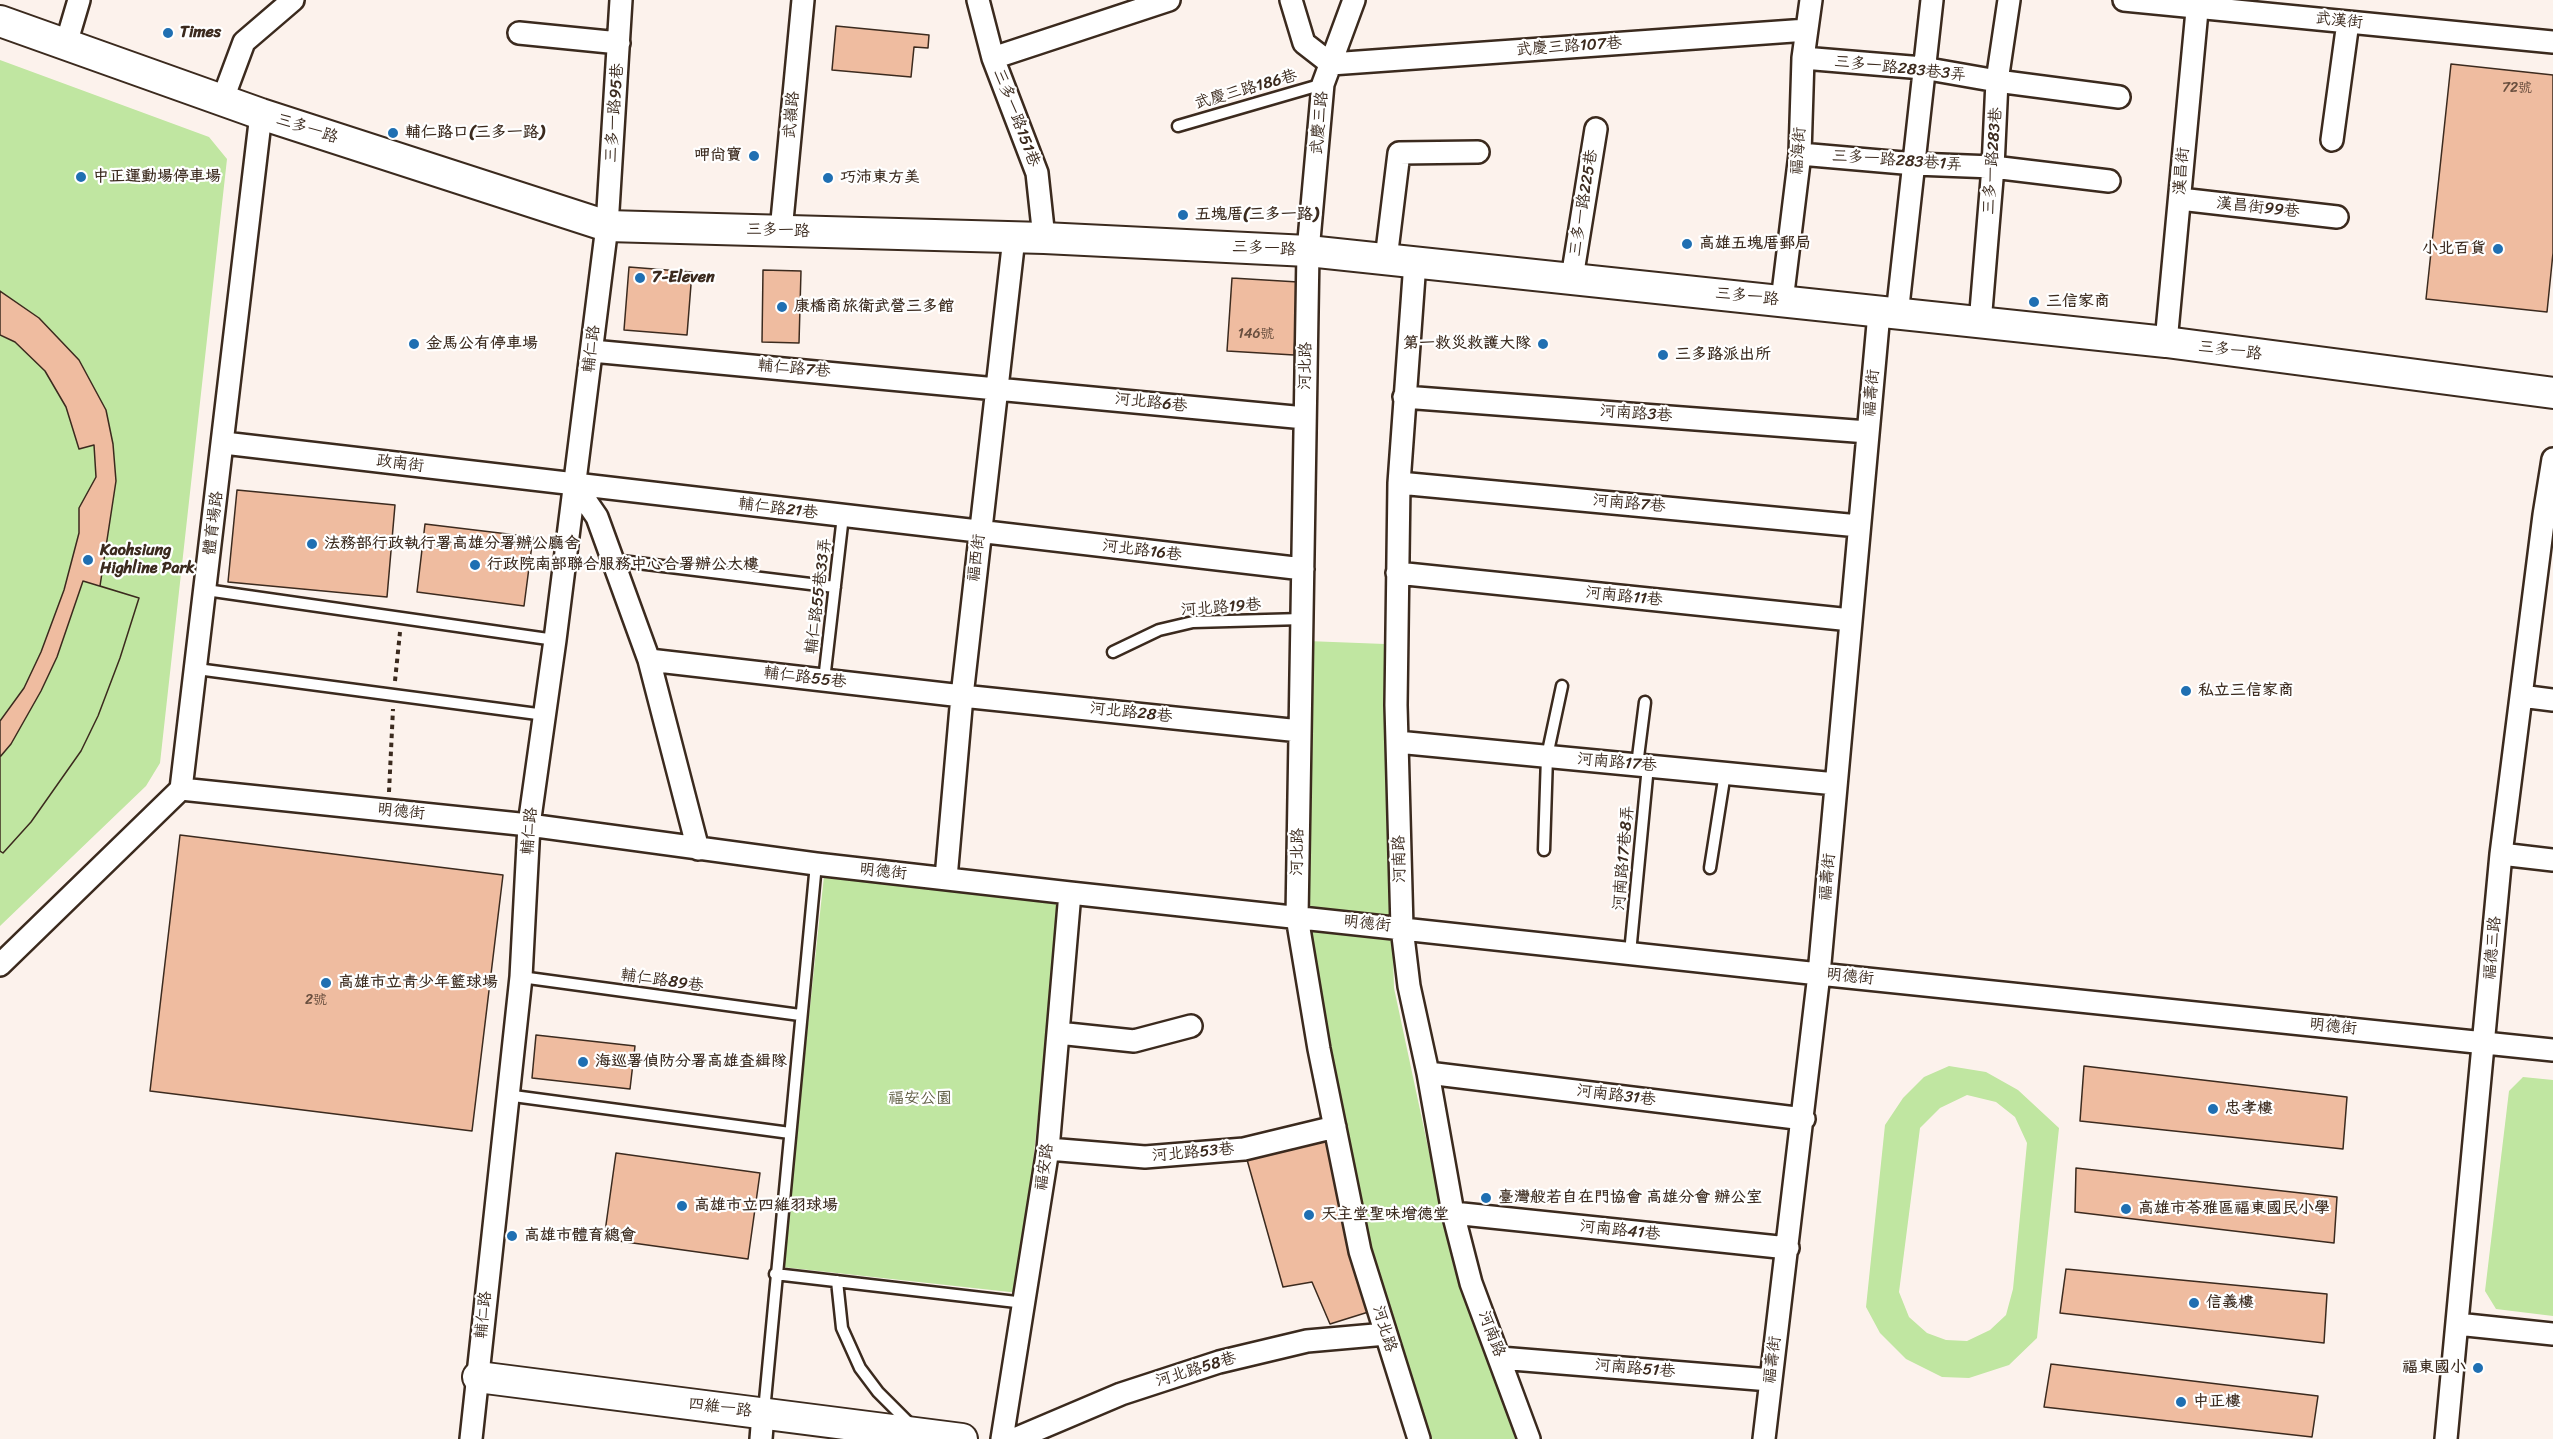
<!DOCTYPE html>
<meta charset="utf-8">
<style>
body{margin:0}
canvas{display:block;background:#fcf2ec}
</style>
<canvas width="2553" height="1439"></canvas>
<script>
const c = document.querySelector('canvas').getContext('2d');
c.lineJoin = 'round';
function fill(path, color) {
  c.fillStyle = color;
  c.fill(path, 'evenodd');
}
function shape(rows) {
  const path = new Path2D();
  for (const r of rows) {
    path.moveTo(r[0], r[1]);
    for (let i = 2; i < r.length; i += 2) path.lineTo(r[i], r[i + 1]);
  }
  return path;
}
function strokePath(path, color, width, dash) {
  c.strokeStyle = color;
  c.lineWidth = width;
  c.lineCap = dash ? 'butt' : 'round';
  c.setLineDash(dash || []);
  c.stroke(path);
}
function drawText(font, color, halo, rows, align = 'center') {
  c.font = font + ' Sriracha,"LXGW WenKai TC",sans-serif';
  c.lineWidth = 4.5;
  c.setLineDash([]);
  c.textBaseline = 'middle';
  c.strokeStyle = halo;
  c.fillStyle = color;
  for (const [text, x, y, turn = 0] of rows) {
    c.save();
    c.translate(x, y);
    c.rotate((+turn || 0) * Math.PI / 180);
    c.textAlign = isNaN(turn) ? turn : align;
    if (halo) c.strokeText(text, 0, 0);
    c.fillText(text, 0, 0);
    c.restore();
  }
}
fill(shape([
 [0,60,209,137,227,159,160,763,146,786,0,926],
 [1307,641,1385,644,1385,713,1394,988,1454,1269,1519,1439,1429,1439,1370,1252,1328,1051,1308,925],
 [824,876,1061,902,1019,1293,782,1267],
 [1949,1066,1986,1072,2018,1090,2059,1128,2037,1338,2009,1365,1969,1378,1942,1377,1906,1359,1880,1333,1866,1307,1885,1125,1903,1098,1924,1077],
 [1967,1095,1996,1102,2015,1117,2027,1143,2013,1289,2006,1315,1990,1330,1967,1341,1946,1340,1927,1333,1909,1317,1899,1292,1920,1128,1940,1108],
 [2523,1077,2553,1080,2553,1316,2496,1309,2485,1291,2509,1091]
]), '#c0e6a1');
const building = shape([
 [836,26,929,35,928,48,914,47,911,77,832,70,836,26],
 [2451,64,2553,75,2553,253,2547,312,2426,299,2451,64],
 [629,267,692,272,687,335,624,330,629,267],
 [763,270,801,271,799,343,762,342,763,270],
 [1232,278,1298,282,1294,355,1227,351,1232,278],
 [0,291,39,318,79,360,106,410,113,444,116,481,100,586,139,598,120,658,98,716,81,751,31,822,3,853,0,851,0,721,24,688,41,652,64,590,79,533,79,508,96,477,94,445,79,449,66,407,45,371,15,342,0,335,0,291],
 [237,490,395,505,387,597,228,582,237,490],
 [425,524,533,537,524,606,417,592,425,524],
 [83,581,139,598,120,658,98,716,81,751,31,822,3,853,0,851,0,757,11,744,41,691,57,657,83,581],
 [180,835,503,875,472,1131,150,1091,180,835],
 [536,1035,635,1046,630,1089,532,1078,536,1035],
 [2084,1066,2347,1097,2343,1149,2080,1121,2084,1066],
 [1335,1127,1378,1309,1330,1324,1312,1282,1283,1287,1244,1149,1335,1127],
 [616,1153,760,1173,748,1259,604,1239,616,1153],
 [2076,1168,2337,1197,2334,1243,2075,1212,2076,1168],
 [2066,1269,2327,1294,2324,1343,2060,1313,2066,1269],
 [2051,1364,2318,1396,2312,1437,2044,1407,2051,1364]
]);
fill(building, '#efbca0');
strokePath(building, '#3b2a1e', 1.5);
const lane = shape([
 [1178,126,1323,84],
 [613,560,835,587],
 [206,590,555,640],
 [1113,652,1159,630,1193,622,1302,619],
 [197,669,545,715],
 [824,680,843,516],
 [1637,765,1645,702],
 [1544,850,1547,756,1562,686],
 [1710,868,1725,773],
 [1630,953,1648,766],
 [521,977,800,1015],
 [506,1095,790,1133],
 [775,1274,1025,1303],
 [837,1281,842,1328,860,1368,878,1392,911,1425],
 [764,1411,816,864]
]);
const street = shape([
 [978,0,993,58,1037,173,1044,238],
 [1291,0,1304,43,1331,64,1807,30],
 [1354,0,1323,84,1308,251,1297,917,1319,1049,1360,1251,1419,1439],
 [2124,0,2553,42],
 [519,33,619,43],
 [66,44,79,0],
 [993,58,1169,0],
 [1803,58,1923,68,1997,81,2119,97],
 [222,101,244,42,293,0],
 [2332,140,2348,22],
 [1800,154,1915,164,1993,167,2109,181],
 [2180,199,2337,217],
 [781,231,803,0],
 [1386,259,1399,153,1478,152],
 [1415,262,1399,483,1396,705,1402,928,1409,986,1428,1073,1453,1213,1471,1283,1529,1439],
 [1572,278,1596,129],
 [1782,301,1800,154,1803,58,1811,0],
 [1897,315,1932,0],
 [1980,323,1993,167,1997,81,2009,0],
 [2166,342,2198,0],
 [592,351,1305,418],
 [1404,397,1868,432],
 [224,443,1303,569],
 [1399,483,1859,526],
 [575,485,597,517,649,660,698,849],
 [1397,573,1851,620],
 [649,660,962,696,1300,731],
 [2521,696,2553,700],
 [1397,742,1836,784],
 [181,789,529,825,816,864,1070,893,1819,974,2553,1050],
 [2501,854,2553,860],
 [946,878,962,696,1014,238],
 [0,965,181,789,261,114],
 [1058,1033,1134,1041,1191,1026],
 [1428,1073,1804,1119],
 [1048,1149,1145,1157,1244,1149,1335,1127],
 [1453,1213,1788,1248],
 [2457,1324,2553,1334],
 [1500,1358,1770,1380],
 [471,1439,521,977,529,825,555,640,607,226,621,0],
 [761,1439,763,1414],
 [1002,1439,1048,1149,1070,893],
 [1015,1439,1121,1394,1219,1362,1307,1341,1386,1334],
 [1764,1439,1819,974,1879,313],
 [2446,1439,2501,854,2544,515,2553,459]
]);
const secondary = shape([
 [0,21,261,114,607,226,1044,238,1308,251,2166,342,2553,393],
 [478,1377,962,1439]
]);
strokePath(lane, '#3b2a1e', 15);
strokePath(street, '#3b2a1e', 26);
strokePath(secondary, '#3b2a1e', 34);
strokePath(shape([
 [395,681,400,632],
 [389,792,393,709]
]), '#3b2a1e', 4, [4.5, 4.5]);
strokePath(lane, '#fff', 10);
strokePath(street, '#fff', 21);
strokePath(secondary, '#fff', 30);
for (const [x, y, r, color] of [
 [168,33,6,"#1f6fb2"],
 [393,133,6,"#1f6fb2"],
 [754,156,6,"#1f6fb2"],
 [81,177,6,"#1f6fb2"],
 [828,178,6,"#1f6fb2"],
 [1183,215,6,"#1f6fb2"],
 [1687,244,6,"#1f6fb2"],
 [2498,249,6,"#1f6fb2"],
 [640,278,6,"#1f6fb2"],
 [2034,302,6,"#1f6fb2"],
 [782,307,6,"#1f6fb2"],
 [414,344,6,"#1f6fb2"],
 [1543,344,6,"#1f6fb2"],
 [1663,355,6,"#1f6fb2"],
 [312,544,6,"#1f6fb2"],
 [88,560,6,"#1f6fb2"],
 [475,565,6,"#1f6fb2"],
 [2186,691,6,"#1f6fb2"],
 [326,983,6,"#1f6fb2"],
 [583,1062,6,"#1f6fb2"],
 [2213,1109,6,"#1f6fb2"],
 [1486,1198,6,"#1f6fb2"],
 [682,1206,6,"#1f6fb2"],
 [2126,1209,6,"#1f6fb2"],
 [1309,1215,6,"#1f6fb2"],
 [512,1236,6,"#1f6fb2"],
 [2194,1303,6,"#1f6fb2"],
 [2478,1368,6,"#1f6fb2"],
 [2181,1402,6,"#1f6fb2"]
]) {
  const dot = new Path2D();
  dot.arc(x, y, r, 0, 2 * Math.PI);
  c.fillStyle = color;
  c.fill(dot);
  strokePath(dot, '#fff', 2);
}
drawText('14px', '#684e3e', null, [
 ["72號",2517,88],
 ["146號",1256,334],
 ["2號",316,1000]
]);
drawText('16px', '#3b2a1e', '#fff', [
 ["武漢街",2339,21,6],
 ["武慶三路107巷",1569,47,-4],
 ["三多一路283巷3弄",1900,69,6],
 ["武慶三路186巷",1246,90,-16],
 ["三多一路95巷",615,113,-86],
 ["武嶺路",792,115,-85],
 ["三多一路151巷",1016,118,69],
 ["武慶三路",1320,123,-85],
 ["三多一路",307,129,18],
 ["福海街",1799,151,-86],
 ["三多一路283巷1弄",1897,161,4],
 ["三多一路283巷",1993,161,-86],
 ["漢昌街",2182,171,-85],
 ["三多一路225巷",1584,203,-81],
 ["漢昌街99巷",2258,208,6],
 ["三多一路",778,231,2],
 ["三多一路",1264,249,3],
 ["三多一路",1747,297,6],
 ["輔仁路",592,349,-83],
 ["三多一路",2230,351,7],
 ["河北路",1306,366,-89],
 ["輔仁路7巷",794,369,5],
 ["福壽街",1872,393,-85],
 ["河北路6巷",1151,403,6],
 ["河南路3巷",1636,414,4],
 ["政南街",400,464,7],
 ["河南路7巷",1629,504,5],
 ["輔仁路21巷",778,509,7],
 ["體育場路",214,523,-83],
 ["河北路16巷",1142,551,7],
 ["福西街",977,558,-83],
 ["輔仁路55巷33弄",819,596,-83],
 ["河南路11巷",1624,597,6],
 ["河北路19巷",1221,608,-4],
 ["輔仁路55巷",805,678,7],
 ["河北路28巷",1131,713,6],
 ["河南路17巷",1617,763,5],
 ["明德街",401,812,6],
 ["輔仁路",530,831,-85],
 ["河北路",1298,852,-89],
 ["河南路17巷8弄",1624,858,-85],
 ["河南路",1400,859,-91],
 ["明德街",883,872,6],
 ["福壽街",1828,877,-85],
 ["明德街",1367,924,6],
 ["福德三路",2493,948,-85],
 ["明德街",1850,977,6],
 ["輔仁路89巷",662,981,8],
 ["明德街",2333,1027,6],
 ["河南路31巷",1616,1096,7],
 ["河北路53巷",1193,1153,-5],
 ["福安路",1045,1167,-82],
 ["河南路41巷",1620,1231,6],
 ["輔仁路",484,1315,-84],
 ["河北路",1384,1329,73],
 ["河南路",1491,1334,69],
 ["福壽街",1773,1360,-83],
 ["河南路51巷",1635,1369,5],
 ["河北路58巷",1196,1370,-17],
 ["四維一路",720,1408,7]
]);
drawText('bold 16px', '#3b2a1e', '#fff', [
 ["Times",180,33],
 ["輔仁路口(三多一路)",405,133],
 ["呷尚寶",742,156,"right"],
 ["中正運動場停車場",93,177],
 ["巧沛東方美",840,178],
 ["五塊厝(三多一路)",1195,215],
 ["高雄五塊厝郵局",1699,244],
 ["小北百貨",2486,249,"right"],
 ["7-Eleven",652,278],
 ["三信家商",2046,302],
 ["康橋商旅衛武營三多館",794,307],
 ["金馬公有停車場",426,344],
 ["第一救災救護大隊",1531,344,"right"],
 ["三多路派出所",1675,355],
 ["法務部行政執行署高雄分署辦公廳舍",324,544],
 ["Kaohsiung",100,551],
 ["Highline Park",100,569],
 ["行政院南部聯合服務中心合署辦公大樓",487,565],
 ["私立三信家商",2198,691],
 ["高雄市立青少年籃球場",338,983],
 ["海巡署偵防分署高雄查緝隊",595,1062],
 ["忠孝樓",2225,1109],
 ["臺灣般若自在門協會 高雄分會 辦公室",1498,1198],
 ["高雄市立四維羽球場",694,1206],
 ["高雄市苓雅區福東國民小學",2138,1209],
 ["天主堂聖味增德堂",1321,1215],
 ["高雄市體育總會",524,1236],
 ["信義樓",2206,1303],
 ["福東國小",2466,1368,"right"],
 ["中正樓",2193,1402]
], 'left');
drawText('16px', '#5c593f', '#fff', [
 ["福安公園",920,1099]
]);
</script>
